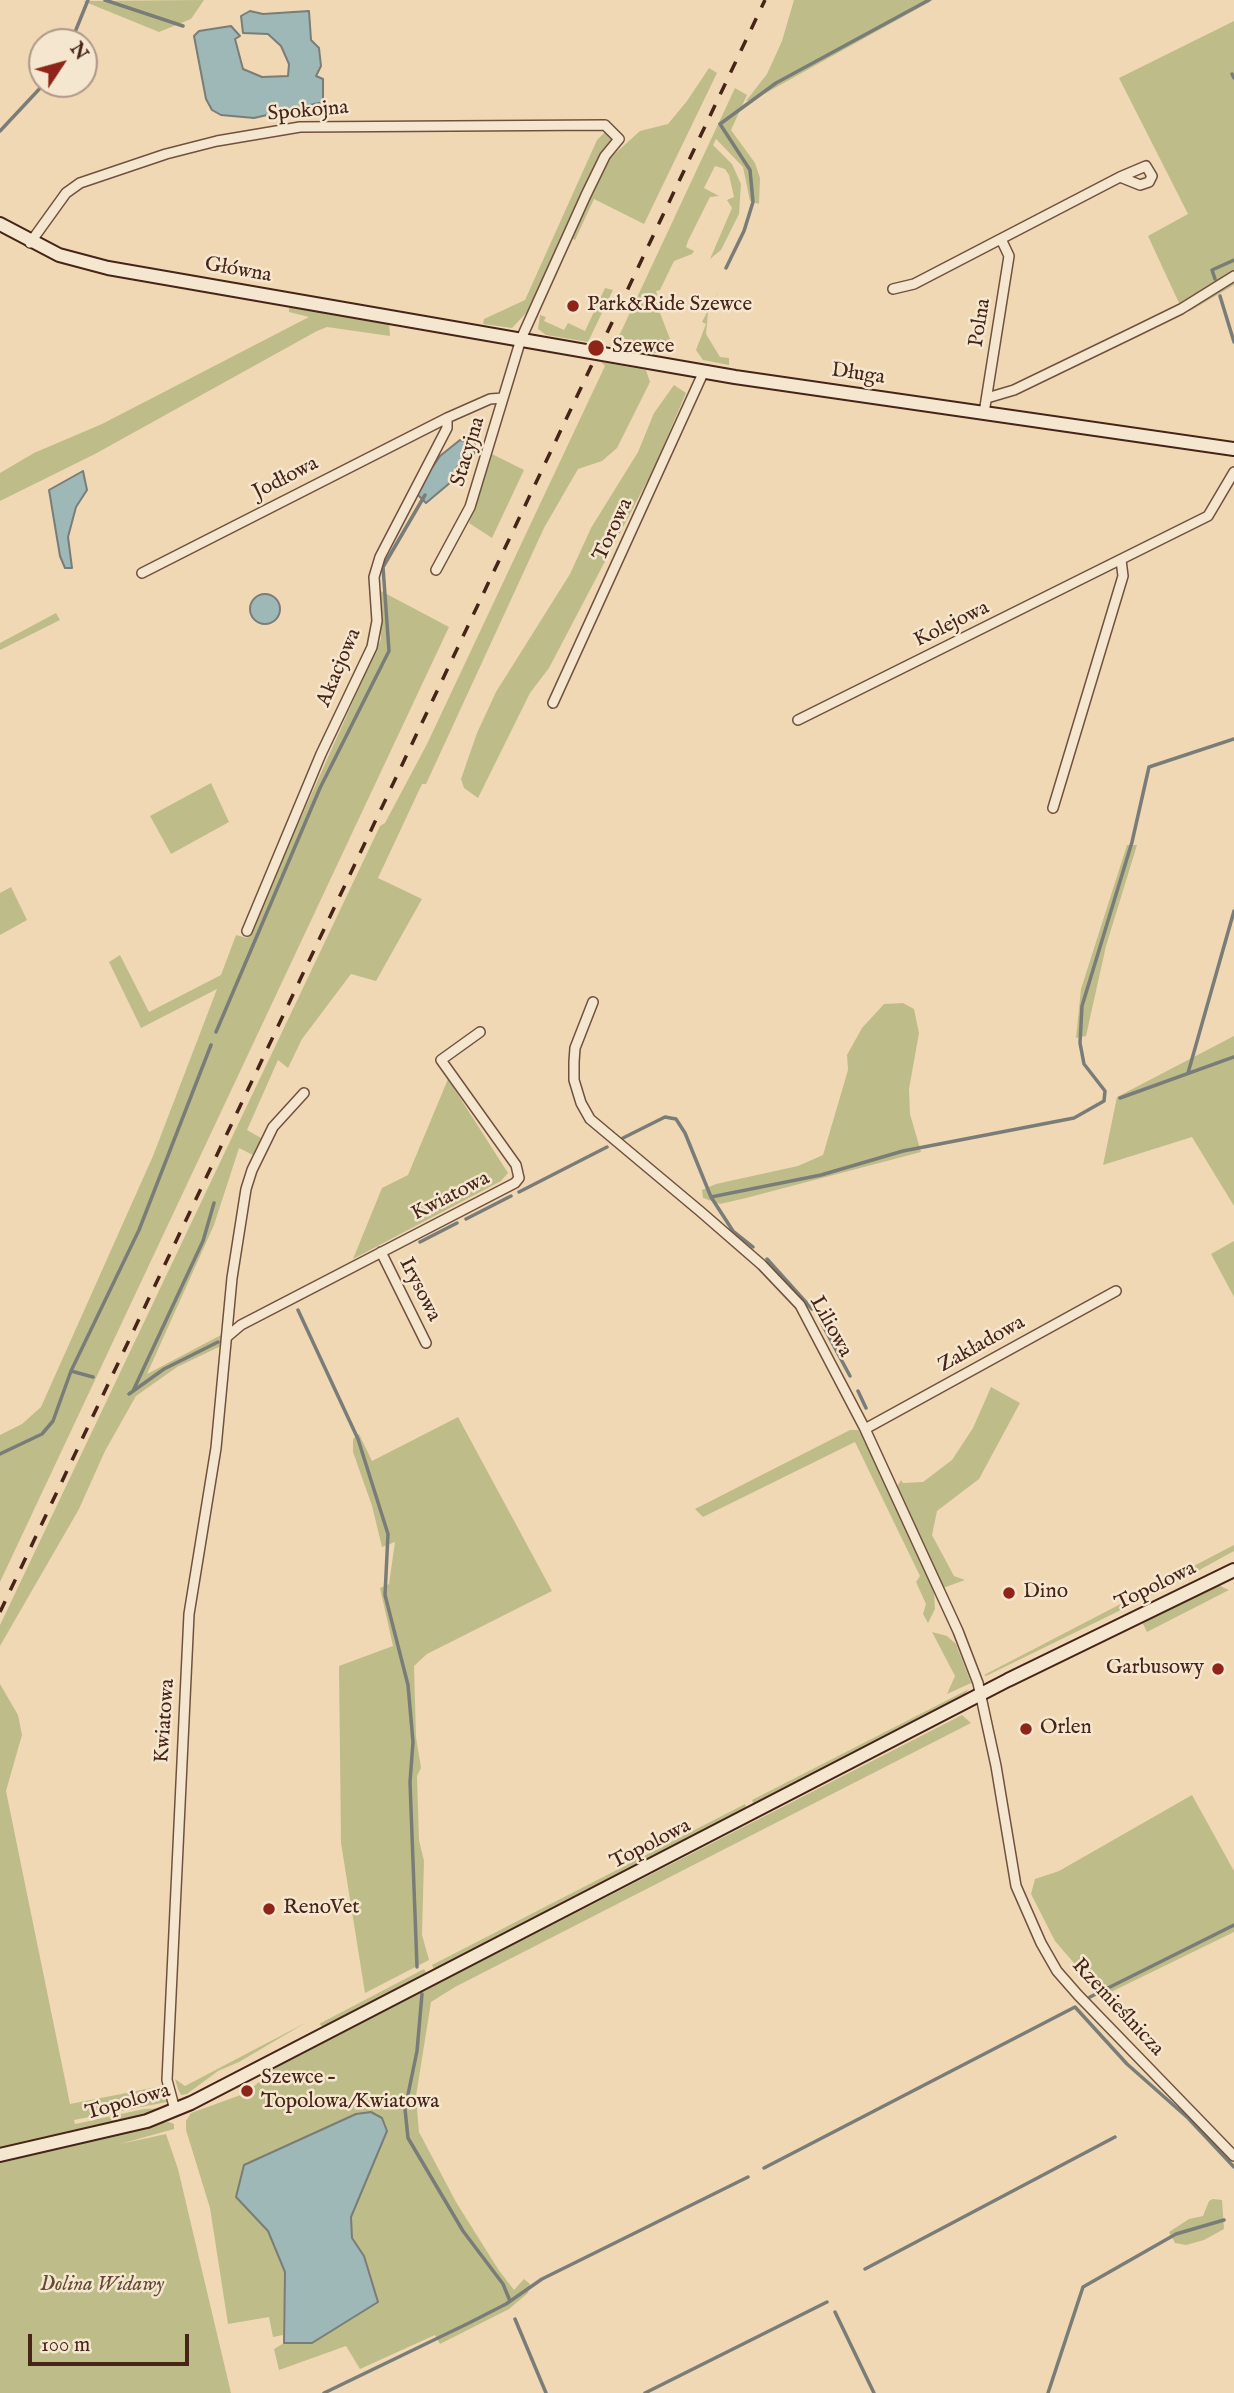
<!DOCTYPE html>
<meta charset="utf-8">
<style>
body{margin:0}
#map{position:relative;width:1234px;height:2393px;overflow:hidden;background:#f0d8b5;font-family:"IM FELL English",serif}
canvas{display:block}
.north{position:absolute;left:28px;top:28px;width:70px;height:70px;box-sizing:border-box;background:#f5e6cf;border:2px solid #af9886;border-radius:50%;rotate:54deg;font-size:19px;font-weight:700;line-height:28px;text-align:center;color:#462418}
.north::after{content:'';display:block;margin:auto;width:24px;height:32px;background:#8f2418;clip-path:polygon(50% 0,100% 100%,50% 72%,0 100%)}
.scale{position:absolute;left:28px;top:2334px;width:161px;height:32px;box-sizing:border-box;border:4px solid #462418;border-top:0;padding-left:9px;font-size:21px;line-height:24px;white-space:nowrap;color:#462418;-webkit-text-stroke:5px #f5e6cf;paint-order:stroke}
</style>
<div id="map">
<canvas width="1234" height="2393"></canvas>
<div class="north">N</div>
<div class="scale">100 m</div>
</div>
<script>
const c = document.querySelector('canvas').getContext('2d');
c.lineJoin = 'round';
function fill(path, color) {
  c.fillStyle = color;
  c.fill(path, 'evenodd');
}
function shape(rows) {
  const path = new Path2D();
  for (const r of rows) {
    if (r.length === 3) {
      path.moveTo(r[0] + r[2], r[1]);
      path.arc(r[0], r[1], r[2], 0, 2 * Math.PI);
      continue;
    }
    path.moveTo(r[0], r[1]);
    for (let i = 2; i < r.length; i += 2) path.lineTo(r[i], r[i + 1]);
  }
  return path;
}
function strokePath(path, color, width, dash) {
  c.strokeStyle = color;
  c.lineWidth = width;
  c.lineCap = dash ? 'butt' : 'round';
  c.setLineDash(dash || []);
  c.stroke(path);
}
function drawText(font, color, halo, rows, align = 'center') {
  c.font = font + ' "IM FELL English",serif';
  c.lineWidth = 5;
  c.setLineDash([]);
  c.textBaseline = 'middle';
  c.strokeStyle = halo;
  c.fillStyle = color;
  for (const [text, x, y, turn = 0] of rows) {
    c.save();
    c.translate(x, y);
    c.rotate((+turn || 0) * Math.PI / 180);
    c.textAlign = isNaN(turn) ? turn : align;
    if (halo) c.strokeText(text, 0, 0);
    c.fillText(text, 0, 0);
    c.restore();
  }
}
fill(shape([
 [204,0,191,19,159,32,83,1],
 [794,0,933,0,755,99,746,101,767,74,782,41],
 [1234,21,1234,285,1190,311,1179,303,1148,236,1188,214,1119,78],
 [709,68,717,73,644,224,594,199,575,240,570,237,609,159,640,131,668,124,687,101],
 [735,88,747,95,731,130,755,163,760,178,759,204,750,201,743,167,716,139,713,145,732,164,741,184,739,214,721,250,710,259,732,208,727,200,734,197,729,175,725,169,715,166,704,188,719,196,710,197,688,241,686,247,694,251,692,254,674,261,660,290,656,291,662,311,660,313,672,344,662,354,626,349,630,341,619,336],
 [606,131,614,139,602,153,528,311,512,328,483,324,484,319,525,300,597,140],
 [721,286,708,312,706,334,720,357,729,358,729,365,703,360,696,350,706,324,702,322],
 [605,288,613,290,588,342,546,335,538,329,540,315,546,317,544,321,564,330,568,323,585,331],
 [289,306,389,322,390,336,327,327,317,331,95,454,0,501,0,473,34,453,102,424,309,317,289,312],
 [601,362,646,370,650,382,617,448,602,461,578,469,544,528,426,784,422,784,378,878,422,899,376,981,351,974,302,1039,288,1068,278,1060,247,1130,261,1138,253,1155,239,1148,214,1225,147,1374,221,1335,221,1346,177,1367,136,1396,105,1451,79,1509,0,1646,0,1625,380,826,385,823,427,744,605,366],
 [674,385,686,393,653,470,549,668,530,693,478,798,464,788,461,779,477,733,496,692,570,574,591,528,638,452,654,413],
 [492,454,524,470,492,538,469,523],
 [379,590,449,627,0,1582,0,1435,22,1424,41,1407,153,1156,217,989,141,1028,109,962,120,955,149,1012,221,975,236,935,247,938,381,639],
 [56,613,60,620,0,650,0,643],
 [211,783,229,822,171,854,150,816],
 [1127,845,1137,845,1106,946,1086,1036,1076,1038,1081,989],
 [11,887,27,920,0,935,0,893],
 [903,1003,914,1009,919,1033,909,1089,910,1114,921,1152,746,1198,720,1204,703,1198,702,1190,716,1184,798,1166,823,1155,848,1070,847,1055,862,1028,884,1004],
 [1234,1036,1234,1206,1192,1137,1103,1165,1117,1097],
 [448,1079,508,1173,501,1181,353,1259,382,1188,408,1175],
 [1234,1241,1234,1297,1211,1254],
 [991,1387,1020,1403,979,1479,937,1511,932,1535,954,1576,965,1580,943,1588,897,1487,901,1480,903,1483,923,1482,952,1460,973,1428],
 [458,1417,552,1591,427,1654,414,1666,416,1737,421,1768,417,1776,419,1840,424,1861,422,1935,429,1960,365,1993,341,1843,339,1666,393,1646,380,1588,389,1584,395,1542,382,1547,372,1506,353,1452,353,1439,359,1434,372,1461],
 [850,1430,858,1430,862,1434,934,1592,935,1609,928,1623,923,1614,926,1604,916,1582,920,1576,855,1442,703,1517,695,1509],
 [1234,1545,1234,1551,1192,1574,1173,1584,1169,1582,1164,1589,986,1676,984,1675],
 [1218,1585,1229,1590,1147,1632,1142,1622],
 [932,1632,947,1636,956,1644,971,1683,947,1694,955,1676],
 [0,1684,18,1715,22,1735,6,1791,70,2104,162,2086,167,2099,167,2102,74,2120,75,2124,144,2109,165,2108,103,2127,169,2122,174,2124,174,2129,120,2144,166,2134,178,2169,231,2393,0,2393],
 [969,1689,963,1696,875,1741,835,1766,754,1805,752,1800],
 [962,1715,971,1723,455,1987,431,2002,416,2096,419,2132,456,2202,498,2269,514,2290,524,2279,530,2284,528,2293,509,2309,440,2344,435,2335,360,2369,346,2346,279,2370,274,2349,284,2343,312,2343,364,2256,352,2238,351,2217,387,2131,244,2165,236,2197,268,2231,285,2272,283,2335,273,2337,269,2317,228,2324,210,2208,186,2130,186,2121,191,2113,246,2093,279,2065],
 [1192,1795,1234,1871,1234,1932,1113,1991,1110,2005,1055,1941,1031,1894,1035,1879,1059,1871],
 [745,1804,747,1810,435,1971,432,1965],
 [424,1969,427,1974,324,2027,319,2024],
 [307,2022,239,2062,218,2071,187,2094,181,2095,178,2089,175,2079,185,2086],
 [1213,2199,1222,2200,1224,2229,1204,2240,1186,2245,1175,2243,1169,2232,1189,2219,1203,2216,1209,2201]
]), '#bebd8a');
const water = shape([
 [250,11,263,14,309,11,311,40,319,48,321,66,316,76,323,79,323,102,254,118,221,115,212,110,206,99,194,36,199,31,231,26,240,36,235,39,243,69,262,77,288,76,289,64,281,46,268,34,243,33,241,16,250,11],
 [460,440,475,444,475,453,457,467,451,482,426,503,417,494,427,475,440,456,460,440],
 [83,471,87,490,76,507,68,537,72,568,65,568,60,556,49,490,83,471],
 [265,609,15],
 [371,2112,382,2118,387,2131,351,2217,352,2238,364,2256,378,2302,312,2343,284,2343,285,2272,268,2231,236,2197,244,2165,356,2114,371,2112]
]);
fill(water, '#9db8b6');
strokePath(water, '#7a7d77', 2);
strokePath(shape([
 [105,0,183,26],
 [71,42,88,0],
 [1232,74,1234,78],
 [0,131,44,84],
 [726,268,744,231,753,202,750,170,720,124,776,83,929,0],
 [1215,279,1212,270,1234,260],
 [1220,296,1234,342],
 [216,1032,320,788,389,651,383,567,425,495],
 [1188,1073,1234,911],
 [1120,1098,1234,1057],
 [623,1138,665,1117,676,1119,685,1133,711,1197,821,1175,903,1151,1074,1118,1104,1101,1105,1091,1084,1064,1080,1043,1082,1006,1132,842,1149,767,1234,739],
 [519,1192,607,1147],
 [711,1197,733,1231,753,1247],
 [466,1219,511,1196],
 [420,1242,457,1223],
 [767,1259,812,1309],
 [298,1310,358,1439,388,1534,385,1595,408,1685,413,1742,410,1782,417,1967],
 [822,1324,850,1376],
 [71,1371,93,1377],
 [133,1391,203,1241,214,1203],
 [858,1391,866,1408],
 [129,1394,164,1369,218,1342],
 [0,1454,42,1434,53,1421,71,1371,139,1230,211,1045],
 [422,1994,417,2051,405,2109,408,2138,463,2231,503,2284,510,2301],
 [1090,1997,1234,1925],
 [764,2168,1075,2007,1127,2064,1188,2118,1234,2167],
 [865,2269,1115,2137],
 [835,2312,874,2393],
 [515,2319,546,2393],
 [324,2393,469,2323,506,2304,542,2279,748,2177],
 [645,2393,827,2302],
 [1048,2393,1083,2287,1176,2234,1224,2220]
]), '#7a7d77', 3.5);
const street = shape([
 [30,243,66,193,80,183,166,154,217,141,300,127,605,125,619,139,605,156,586,195,521,339,470,507,436,570],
 [893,289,914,284,1120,177,1140,185,1149,182,1152,176,1146,166,1120,177],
 [987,398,1014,390,1134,332,1181,309,1234,276],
 [984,413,1009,256,1001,239],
 [142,573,447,418,490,399,503,398],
 [553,703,704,371],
 [798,720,1208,516,1234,472],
 [1053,808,1123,576,1121,560],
 [247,931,321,754,372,647,377,621,374,577,380,557,447,428,447,418],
 [593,1002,575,1048,574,1062,574,1080,581,1103,590,1119,701,1212,762,1265,800,1305,865,1429,958,1631,978,1683,996,1766,1016,1886,1041,1943,1057,1971,1078,1995,1234,2156],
 [381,1252,426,1343],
 [228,1336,241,1325,515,1183,519,1178,516,1165,441,1060,480,1032],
 [865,1429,1116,1291],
 [175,2110,167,2080,189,1614,216,1448,232,1278,246,1189,252,1170,273,1127,304,1093]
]);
const secondary = shape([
 [0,224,59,255,108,268,735,377,1234,449],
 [0,2155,147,2121,191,2103,1008,1680,1234,1570]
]);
strokePath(street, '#70513f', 12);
strokePath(secondary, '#462418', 16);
strokePath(street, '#f5e6cf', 9);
strokePath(secondary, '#f5e6cf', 12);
strokePath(shape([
 [0,1612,765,0]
]), '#462418', 3.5, [12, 12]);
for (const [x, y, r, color] of [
 [573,306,7,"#8f2418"],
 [596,348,9,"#8f2418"],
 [1009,1593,7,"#8f2418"],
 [1218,1669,7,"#8f2418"],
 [1026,1729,7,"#8f2418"],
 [269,1909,7,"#8f2418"],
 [247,2091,7,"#8f2418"]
]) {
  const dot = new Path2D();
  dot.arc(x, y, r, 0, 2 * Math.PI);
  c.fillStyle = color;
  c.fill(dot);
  strokePath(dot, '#f5e6cf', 2.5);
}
drawText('21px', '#462418', '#f5e6cf', [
 ["Spokojna",308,112,-5],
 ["Główna",238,271,10],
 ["Polna",981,323,-81],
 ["Długa",858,375,8],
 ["Stacyjna",469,452,-73],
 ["Jodłowa",286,479,-27],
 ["Torowa",614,530,-65],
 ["Kolejowa",952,625,-26],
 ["Akacjowa",340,668,-67],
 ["Kwiatowa",451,1197,-27],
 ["Irysowa",419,1290,63],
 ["Liliowa",830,1327,61],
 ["Zakładowa",982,1345,-29],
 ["Topolowa",1156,1587,-26],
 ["Kwiatowa",166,1721,-86],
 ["Topolowa",651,1845,-27],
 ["Rzemieślnicza",1117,2008,47],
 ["Topolowa",128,2103,-16]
]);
drawText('21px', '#462418', '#f5e6cf', [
 ["Park&Ride Szewce",587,306],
 ["Szewce",612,348],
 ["Dino",1023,1593],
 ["Garbusowy",1204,1669,"right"],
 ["Orlen",1040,1729],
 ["RenoVet",283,1909],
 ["Szewce –",261,2079],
 ["Topolowa/Kwiatowa",261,2103]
], 'left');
drawText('italic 21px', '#644a34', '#f5e6cf', [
 ["Dolina Widawy",102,2286]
]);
</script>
